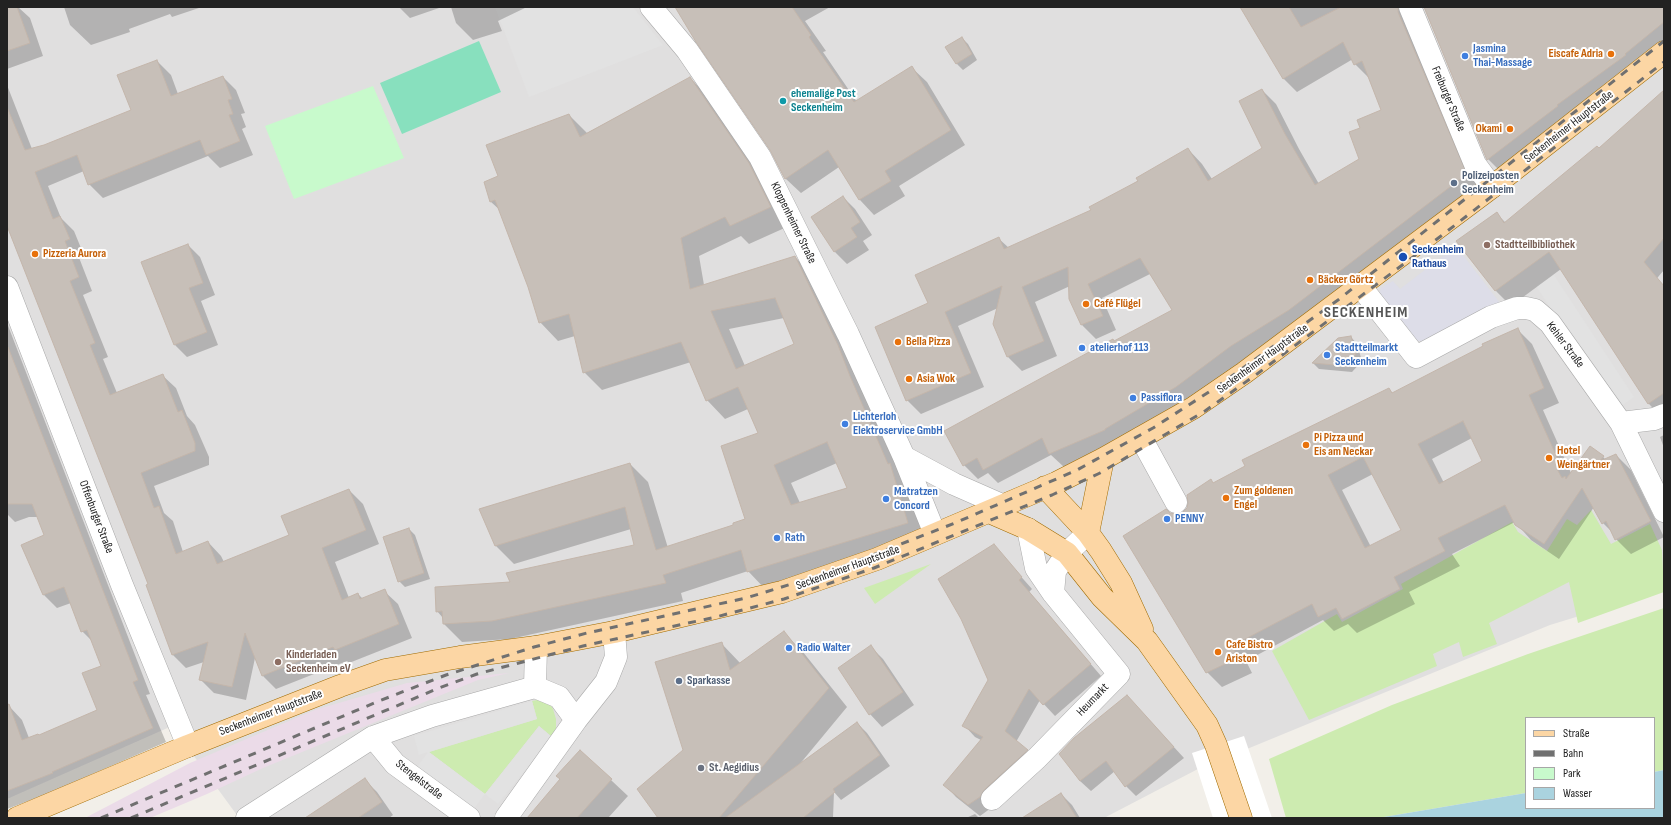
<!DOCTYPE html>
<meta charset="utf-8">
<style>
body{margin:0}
#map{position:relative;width:1671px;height:825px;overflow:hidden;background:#f2efe9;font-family:"Sofia Sans Condensed",sans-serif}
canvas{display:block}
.frame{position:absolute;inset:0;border:8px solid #222;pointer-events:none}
.legend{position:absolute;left:1525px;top:717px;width:130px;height:92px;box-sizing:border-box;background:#fff;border:1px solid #a7a7a7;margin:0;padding:5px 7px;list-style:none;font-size:12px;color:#222}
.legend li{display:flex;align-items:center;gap:8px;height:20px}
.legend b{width:20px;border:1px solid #a7a7a7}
</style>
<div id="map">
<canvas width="1671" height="825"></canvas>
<div class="frame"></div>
<ul class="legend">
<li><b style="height:5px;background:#fcd6a4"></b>Straße</li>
<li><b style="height:5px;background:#707070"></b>Bahn</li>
<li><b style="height:11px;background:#c8facc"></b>Park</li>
<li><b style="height:11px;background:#aad3df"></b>Wasser</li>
</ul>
</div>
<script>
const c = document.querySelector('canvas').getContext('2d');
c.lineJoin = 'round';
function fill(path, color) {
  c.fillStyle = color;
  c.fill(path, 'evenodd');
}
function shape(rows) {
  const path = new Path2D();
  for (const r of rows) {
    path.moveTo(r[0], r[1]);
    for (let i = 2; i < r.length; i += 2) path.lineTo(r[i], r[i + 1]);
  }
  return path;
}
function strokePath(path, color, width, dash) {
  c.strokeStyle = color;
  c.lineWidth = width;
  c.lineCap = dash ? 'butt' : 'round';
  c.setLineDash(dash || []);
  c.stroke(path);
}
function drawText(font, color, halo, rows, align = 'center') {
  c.font = font + ' "Sofia Sans Condensed",sans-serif';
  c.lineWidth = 4;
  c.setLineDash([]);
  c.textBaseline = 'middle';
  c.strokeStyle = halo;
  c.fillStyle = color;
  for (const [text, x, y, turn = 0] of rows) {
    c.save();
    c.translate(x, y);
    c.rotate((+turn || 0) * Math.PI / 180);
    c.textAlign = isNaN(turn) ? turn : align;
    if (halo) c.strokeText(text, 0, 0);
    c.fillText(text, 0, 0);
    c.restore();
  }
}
fill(shape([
 [7,7,1664,7,1664,590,1550,625,1332,714,1196,770,1104,818,239,818,172,726,7,799]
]), '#e0dfdf');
fill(shape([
 [509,673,478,680,263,768,207,794,150,818,85,818,190,763,315,710,407,683]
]), '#ebdbe8');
fill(shape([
 [1591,510,1611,544,1650,524,1662,550,1664,592,1578,623,1569,582,1489,623,1497,644,1463,657,1459,642,1433,654,1437,666,1309,720,1272,651,1337,614,1342,622,1403,589,1401,584,1512,522,1518,532,1547,551,1567,519,1577,525],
 [931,564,875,604,864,588],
 [1664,608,1664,770,1654,772,1654,718,1526,718,1526,793,1378,818,1286,818,1269,759,1392,705,1528,654],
 [537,700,550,704,553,709,556,719,556,729,552,737,539,726,485,794,429,752,537,719,532,701]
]), '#cdebb0');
fill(shape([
 [373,86,404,158,294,199,265,126]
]), '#c8facc');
fill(shape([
 [479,41,501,92,402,134,380,83]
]), '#88e0be');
fill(shape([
 [495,7,633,7,663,45,529,97],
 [1554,275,1634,397,1617,409,1536,286],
 [532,701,537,719,429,752,485,794,539,726,552,737,498,804,485,794,474,809,417,767,428,752,419,755,414,736]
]), '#e2e2e2');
fill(shape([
 [1456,246,1500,303,1423,341,1418,341,1408,337,1379,295,1381,288,1393,281,1400,289]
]), '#dddde8');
fill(shape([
 [1664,770,1664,818,1378,818,1526,793,1526,808,1654,808,1654,772]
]), '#aad3df');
fill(shape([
 [1244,736,1272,818,1213,818,1192,753]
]), '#fff');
fill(shape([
 [10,7,18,7,30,18,43,56,7,69,7,8],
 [64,7,202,7,172,17,170,14,129,29,130,32,91,45,70,25],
 [399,7,442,7,410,18],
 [451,7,527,7,498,21,502,31,473,40,456,23],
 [676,7,830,7,805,21,826,51,823,52,857,102,912,68,927,82,965,145,899,186,905,196,874,215,860,200,839,167,801,193,786,179,771,149],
 [1241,7,1398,7,1404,21,1414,32,1480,188,1190,401,1064,467,1051,455,998,483,988,473,978,479,964,465,1115,342,1173,311,1150,274,1102,298,1116,330,1096,339,1082,325,1070,298,1070,286,1035,302,1057,356,1022,371,1008,357,994,324,998,308,958,326,984,387,921,414,907,400,929,303,998,238,1009,248,1092,210,1188,149,1202,164,1212,179,1264,148,1262,90,1276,104,1299,149,1319,184,1361,159,1361,128,1382,111,1369,78,1355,64,1353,59,1297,92,1283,78],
 [1429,7,1664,7,1664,51,1504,175,1488,159],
 [962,38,968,44,977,60,963,70,957,64,947,48],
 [157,61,171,75,178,94,223,77,236,90,245,113,241,114,246,127,242,129,253,155,220,168,208,156,103,198,89,184,84,171,48,186,61,218,74,231,83,253,78,255,92,291,83,295,108,357,103,359,117,393,162,375,176,388,187,416,195,425,209,457,209,465,154,486,164,513,173,521,183,552,208,542,221,556,224,562,290,535,349,490,363,504,379,544,335,562,349,598,358,594,363,599,384,591,398,604,412,638,349,663,347,661,276,689,263,676,255,658,246,700,214,693,200,679,204,662,186,668,172,654,149,585,7,223,7,85,32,149,44,146,133,111],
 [690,78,708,96,767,183,789,226,749,244,741,236,699,256,704,285,795,257,813,275,904,478,926,541,766,590,748,571,681,593,683,601,510,639,462,642,444,624,443,618,437,611,511,583,635,546,631,529,514,564,496,546,480,509,630,464,648,482,668,548,735,526,746,520,759,434,748,409,725,419,707,400,691,362,602,390,584,372,575,336,558,341,540,322,529,286,501,211,491,202,499,176,569,115,587,133],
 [784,318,796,344,745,366,729,329],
 [837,463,848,488,800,503,791,483],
 [1664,91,1664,270,1609,335,1561,269,1511,306,1496,291,1457,242,1496,213,1506,223,1599,150],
 [843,197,855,209,872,235,863,241,869,250,847,264,835,252,812,218],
 [188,245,200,257,215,295,201,301,218,345,187,357,175,345],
 [1664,288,1664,414,1661,416,1649,404,1608,341],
 [7,323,150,694,146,695,166,742,65,786,65,787,7,809,7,707,9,706,22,720,29,738,39,736,98,710,102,666,93,642,82,631,71,603,57,608,44,595,46,536,38,517,29,517,15,522,7,514],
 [1517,329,1532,344,1559,403,1543,410,1571,473,1603,457,1606,460,1616,455,1631,470,1664,537,1631,554,1616,539,1613,533,1603,523,1594,507,1559,559,1531,540,1515,522,1452,554,1460,566,1409,592,1415,604,1357,633,1348,624,1334,631,1323,620,1246,661,1252,673,1222,687,1207,672,1169,514,1175,515,1183,514,1214,484,1389,389,1393,394],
 [1472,438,1483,462,1444,483,1432,459],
 [1373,474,1402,530,1371,547,1342,490],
 [1351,337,1357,344,1362,361,1352,372,1319,369,1313,363,1339,339],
 [1664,435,1664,448,1660,437],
 [409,529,415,535,430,579,405,587,399,581],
 [994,546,1032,589,1029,592,1101,676,1055,716,1040,700,1016,742,1038,762,991,808,980,816,956,797,945,785,981,740,975,737,964,725,990,680],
 [784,633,803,652,847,707,799,765,857,723,867,733,890,766,841,800,834,792,833,818,660,818,721,643,741,664],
 [871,647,883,659,914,705,882,727,870,714,839,669],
 [1127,696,1184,758,1136,796,1126,786,1115,771,1091,791,1080,781,1060,754],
 [580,751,628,796,608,818,528,818,561,779],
 [365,780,377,792,393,815,389,818,306,818],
 [1061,794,1072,805,1080,818,1024,818],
 [975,814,979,818,966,818]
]), '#0003');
const building = shape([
 [7,7,17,7,30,43,7,51,7,7],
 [675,7,792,7,811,35,809,37,854,102,912,66,951,130,885,171,891,181,859,200,828,150,785,179,770,150,696,42,675,7],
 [1240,7,1289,7,1301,27,1341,7,1398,7,1398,12,1467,174,1289,310,1231,346,1176,387,1105,429,1105,430,1049,454,1042,438,983,470,977,458,963,466,944,431,1113,339,1114,341,1172,310,1140,258,1088,284,1103,316,1081,325,1069,299,1068,267,1022,287,1044,341,1007,357,993,324,1002,286,945,312,971,373,906,401,875,327,928,303,915,275,999,237,1004,249,1091,210,1089,207,1138,181,1136,178,1188,148,1208,181,1262,148,1239,101,1262,89,1285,134,1315,185,1359,159,1349,132,1360,128,1357,120,1381,110,1362,61,1354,65,1343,42,1283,79,1240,7],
 [1424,7,1664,7,1664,22,1625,54,1626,55,1557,105,1558,106,1487,160,1424,7],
 [962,37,972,54,956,64,945,47,962,37],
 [157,60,171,96,223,76,232,99,228,100,233,114,229,115,240,141,206,155,200,140,88,185,77,155,35,172,53,219,60,216,70,239,65,241,79,277,70,281,95,343,90,345,110,395,163,374,178,412,182,410,195,443,195,451,141,473,154,508,159,506,176,554,208,541,217,564,289,535,281,516,349,489,366,530,322,548,342,600,358,593,360,599,385,589,399,624,335,650,333,647,262,676,245,633,232,687,199,680,208,642,172,655,146,585,148,584,7,226,7,107,25,150,44,145,131,110,117,75,157,60],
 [690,77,749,163,771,207,730,226,725,217,681,238,690,289,795,256,838,345,850,376,888,464,890,463,908,523,747,572,741,550,663,575,666,583,492,621,443,624,442,611,436,612,435,587,510,582,506,573,634,545,625,507,495,546,479,509,630,463,656,550,733,525,733,523,745,519,721,446,758,433,738,387,706,401,681,342,583,373,569,314,539,323,528,287,495,200,490,202,484,182,498,176,486,145,569,114,580,137,690,77],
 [775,298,794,344,736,369,711,311,775,298],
 [827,442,847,488,791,505,774,465,827,442],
 [1664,90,1664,238,1644,262,1664,286,1664,393,1648,404,1549,252,1495,291,1456,241,1497,212,1504,223,1597,146,1599,148,1664,90],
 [843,196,860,222,851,228,857,237,834,252,811,217,843,196],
 [188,244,203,283,189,288,207,332,174,345,141,262,188,244],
 [1518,328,1544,388,1529,395,1561,466,1557,469,1562,478,1565,476,1566,479,1590,446,1604,456,1600,461,1616,454,1651,521,1615,540,1606,521,1602,524,1582,488,1544,544,1515,525,1505,505,1438,538,1445,551,1394,577,1400,589,1342,619,1336,608,1318,617,1312,604,1232,646,1238,658,1206,673,1123,536,1166,509,1170,513,1175,514,1182,513,1187,508,1188,503,1187,495,1211,479,1213,483,1245,466,1242,460,1389,388,1392,393,1483,346,1482,344,1518,328],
 [1463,421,1482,461,1439,484,1418,444,1463,421],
 [1363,457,1401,530,1365,548,1328,475,1363,457],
 [1351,336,1356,354,1346,366,1312,363,1338,338,1351,336],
 [7,347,8,347,138,680,133,682,153,728,52,772,53,773,7,791,7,705,9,704,22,740,38,734,39,735,97,710,82,673,101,666,87,630,81,632,64,587,43,595,21,545,44,535,32,504,7,504,7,347],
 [409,528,424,573,398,582,383,537,409,528],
 [994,544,1022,577,1019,580,1091,664,1043,705,1029,689,1005,731,1028,750,984,790,980,797,968,805,943,785,983,737,962,726,988,680,961,619,938,579,994,544],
 [784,631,829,688,719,818,658,818,637,789,683,750,655,662,722,642,730,670,784,631],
 [871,645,903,692,869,715,838,668,871,645],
 [1127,695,1174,747,1125,787,1106,761,1080,781,1059,754,1074,738,1127,695],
 [857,722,880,755,833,789,835,792,803,818,725,818,857,722],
 [580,750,612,779,577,818,527,818,560,779,556,776,580,750],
 [365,778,382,802,358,818,305,818,365,778],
 [1061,793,1077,818,1022,818,1061,793]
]);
fill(building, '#c7bfb8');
strokePath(building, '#c4b6ab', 1);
const minor = shape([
 [651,7,687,50,760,157,848,334,904,457,935,534],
 [1410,7,1475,164,1492,187],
 [7,287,122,585,188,746],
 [1361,287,1416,357,1491,317,1517,308,1526,308,1535,310,1550,323,1621,423,1664,511],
 [1621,423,1654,419,1664,415],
 [1141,438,1176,502],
 [904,457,954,484,1004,506],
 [1053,593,1055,571,1067,553,1088,533],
 [535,687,559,697,576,720],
 [535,687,536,647],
 [373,737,395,764,469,818],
 [992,799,1037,758,1119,674,1053,593,1036,568,1028,529],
 [247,818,373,737,432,716,535,687],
 [506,818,576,720,606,682,616,657,614,632]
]);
const major = shape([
 [1045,487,1088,533,1101,551,1121,583,1142,629],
 [989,512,1028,529,1067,553,1102,597,1147,641,1207,725,1216,745,1241,818],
 [1088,533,1103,459],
 [17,818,188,746,340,686,385,670,460,657,536,647,614,632,782,592,877,559,1056,483,1103,459,1193,408,1244,373,1492,187,1664,52]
]);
strokePath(minor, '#a9a9a9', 23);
strokePath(major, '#a06b00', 23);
strokePath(minor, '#fff', 22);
strokePath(major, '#fcd6a4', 22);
strokePath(shape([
 [101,818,379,701,446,675,534,647,587,633,746,598,824,574,955,523,1077,470,1153,428,1215,388,1338,300,1664,41],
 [131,818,439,688,477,674,583,646,716,617,784,599,874,568,1052,495,1100,473,1205,411,1257,374,1441,236,1664,62]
]), '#707070', 3, [8, 8]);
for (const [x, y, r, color] of [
 [1611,54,4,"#e8710a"],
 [1465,56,4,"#3f7fe0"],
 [783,101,4,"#0f9aa8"],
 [1510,129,4,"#e8710a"],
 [1454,183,4,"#5c6f8a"],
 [1487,245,4,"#8d6e63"],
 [35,254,4,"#e8710a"],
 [1403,257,5,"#1a4fb4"],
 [1310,280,4,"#e8710a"],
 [1086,304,4,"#e8710a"],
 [898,342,4,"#e8710a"],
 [1082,348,4,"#3f7fe0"],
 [1327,355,4,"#3f7fe0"],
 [909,379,4,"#e8710a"],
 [1133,398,4,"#3f7fe0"],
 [845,424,4,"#3f7fe0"],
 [1306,445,4,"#e8710a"],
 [1549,458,4,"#e8710a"],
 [1226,498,4,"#e8710a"],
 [886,499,4,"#3f7fe0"],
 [1167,519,4,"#3f7fe0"],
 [777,538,4,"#3f7fe0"],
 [789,648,4,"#3f7fe0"],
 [1218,652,4,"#e8710a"],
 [278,662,4,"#8d6e63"],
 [679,681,4,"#5c6f8a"],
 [701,768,4,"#6b7280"]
]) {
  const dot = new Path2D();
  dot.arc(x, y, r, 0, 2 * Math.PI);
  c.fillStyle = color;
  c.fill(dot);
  strokePath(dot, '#fff', 1.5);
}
drawText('bold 12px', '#366cbe', '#fff', [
 ["Jasmina",1473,49],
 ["Thai-Massage",1473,63],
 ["atelierhof 113",1090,348],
 ["Stadtteilmarkt",1335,348],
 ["Seckenheim",1335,362],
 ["Passiflora",1141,398],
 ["Lichterloh",853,417],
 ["Elektroservice GmbH",853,431],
 ["Matratzen",894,492],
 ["Concord",894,506],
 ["PENNY",1175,519],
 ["Rath",785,538],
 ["Radio Walter",797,648]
], 'left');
drawText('bold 12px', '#c56008', '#fff', [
 ["Eiscafe Adria",1603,54,"right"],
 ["Okami",1502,129,"right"],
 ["Pizzeria Aurora",43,254],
 ["Bäcker Görtz",1318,280],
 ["Café Flügel",1094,304],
 ["Bella Pizza",906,342],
 ["Asia Wok",917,379],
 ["Pi Pizza und",1314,438],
 ["Eis am Neckar",1314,452],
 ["Hotel",1557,451],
 ["Weingärtner",1557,465],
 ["Zum goldenen",1234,491],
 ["Engel",1234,505],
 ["Cafe Bistro",1226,645],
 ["Ariston",1226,659]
], 'left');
drawText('bold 12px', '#0d838f', '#fff', [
 ["ehemalige Post",791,94],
 ["Seckenheim",791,108]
], 'left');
drawText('12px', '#222', '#fff', [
 ["Freiburger Straße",1448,99,67],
 ["Seckenheimer Hauptstraße",1569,127,-38],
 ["Kloppenheimer Straße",793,223,64],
 ["Kehler Straße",1565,345,53],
 ["Seckenheimer Hauptstraße",1263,359,-36],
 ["Offenburger Straße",96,517,69],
 ["Seckenheimer Hauptstraße",848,568,-20],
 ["Heumarkt",1093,700,-46],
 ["Seckenheimer Hauptstraße",271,713,-21],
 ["Stengelstraße",419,780,38]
]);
drawText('bold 12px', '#4e5e75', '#fff', [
 ["Polizeiposten",1462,176],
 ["Seckenheim",1462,190],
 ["Sparkasse",687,681]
], 'left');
drawText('bold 12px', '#785e54', '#fff', [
 ["Stadtteilbibliothek",1495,245],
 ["Kinderladen",286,655],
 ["Seckenheim eV",286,669]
], 'left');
drawText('bold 12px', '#164399', '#fff', [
 ["Seckenheim",1412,250],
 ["Rathaus",1412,264]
], 'left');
drawText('bold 12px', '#5b616d', '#fff', [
 ["St. Aegidius",709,768]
], 'left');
c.letterSpacing = '1px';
drawText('bold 16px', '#555', '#fff', [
 ["SECKENHEIM",1366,313]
]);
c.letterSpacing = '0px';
</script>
